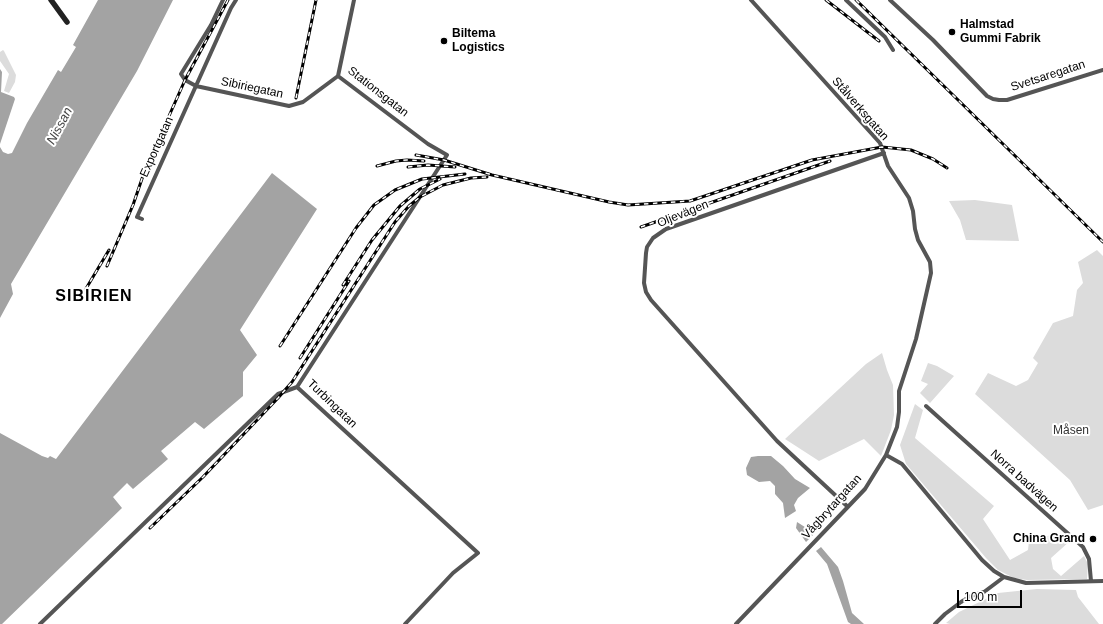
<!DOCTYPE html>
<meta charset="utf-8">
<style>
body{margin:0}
#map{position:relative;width:1103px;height:624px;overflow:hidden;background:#fff;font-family:Arial,sans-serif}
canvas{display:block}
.scale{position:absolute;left:957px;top:590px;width:65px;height:18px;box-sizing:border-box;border:2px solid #000;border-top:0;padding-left:5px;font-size:12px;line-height:14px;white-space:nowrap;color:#000;-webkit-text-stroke:3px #fff;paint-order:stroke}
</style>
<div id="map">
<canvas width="1103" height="624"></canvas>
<div class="scale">100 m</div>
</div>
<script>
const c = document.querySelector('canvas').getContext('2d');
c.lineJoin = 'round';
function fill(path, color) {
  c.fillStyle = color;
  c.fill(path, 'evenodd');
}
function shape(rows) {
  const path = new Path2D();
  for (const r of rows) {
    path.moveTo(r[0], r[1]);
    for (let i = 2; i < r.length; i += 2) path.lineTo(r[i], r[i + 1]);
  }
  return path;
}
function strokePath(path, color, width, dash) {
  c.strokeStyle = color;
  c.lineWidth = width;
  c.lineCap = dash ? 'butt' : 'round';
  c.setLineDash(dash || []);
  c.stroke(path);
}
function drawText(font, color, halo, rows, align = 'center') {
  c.font = font + ' Arial,sans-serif';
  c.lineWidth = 4;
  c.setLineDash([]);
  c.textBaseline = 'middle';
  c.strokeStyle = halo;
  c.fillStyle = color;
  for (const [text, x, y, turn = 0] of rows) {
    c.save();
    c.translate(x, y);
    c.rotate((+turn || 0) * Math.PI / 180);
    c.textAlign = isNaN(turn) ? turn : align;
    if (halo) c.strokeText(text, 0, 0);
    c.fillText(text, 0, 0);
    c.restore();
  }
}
fill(shape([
 [3,50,4,51,16,75,15,82,9,93,4,91,9,74,0,61,0,52],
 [975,200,1012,205,1019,241,966,240,960,220,949,201],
 [1097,250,1103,256,1103,505,1088,510,1070,480,975,394,988,373,1016,386,1028,380,1038,363,1033,358,1053,323,1073,316,1077,290,1083,283,1078,262],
 [882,353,887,370,893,385,894,415,891,430,881,456,864,439,819,461,785,439,866,364],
 [928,363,937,366,954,376,930,403,920,393,928,384,921,381],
 [915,404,923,410,915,438,994,506,983,519,1010,560,1028,550,1029,541,1059,533,1070,541,1051,558,1053,569,1061,576,1084,556,1088,564,1087,579,1027,580,1014,578,998,570,986,558,906,464,900,445],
 [1037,589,1076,590,1078,597,1099,624,950,624,946,623,959,612,998,593]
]), '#dcdcdc');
fill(shape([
 [98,0,173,0,137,71,11,284,13,294,0,318,0,147,3,152,8,154,12,153,27,123,58,70,61,72,76,47,73,45],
 [0,69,2,72,1,92,14,97,15,99,0,144],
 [272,173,317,209,240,330,257,355,243,372,243,396,204,429,195,422,161,451,168,459,133,489,127,483,113,497,122,508,2,624,0,624,0,433,42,456,48,458,50,456,56,459],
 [758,456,771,456,783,466,795,479,810,488,798,498,794,505,796,511,785,518,783,503,775,494,775,486,770,481,759,482,747,475,746,468,751,457],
 [797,522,808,529,813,535,806,542,796,528],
 [821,547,838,567,843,581,852,613,864,624,851,624,848,622,827,564,816,551]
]), '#a3a3a3');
strokePath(shape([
 [223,0,211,25,181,74,185,80,196,86,289,106,303,102,338,76],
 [751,0,880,143,888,166,909,198,913,211,915,229,918,240,930,262,931,273,916,339,899,391,899,412,897,427,886,455],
 [846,0,885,37,893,50],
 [890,0,933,40,987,96,993,99,999,100,1007,100,1103,70],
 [338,76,428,144,447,155,297,387,478,553,453,573,405,624],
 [338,76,354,0],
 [142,219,137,217,231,8,236,0],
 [926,406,1083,547,1089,559,1091,581],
 [848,507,777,441,651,300,646,292,644,283,646,253,647,247,653,238,666,229,884,153],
 [40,624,278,394,297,387],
 [736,624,865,489,886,455,902,464,982,560,994,571,1004,577,1026,583,1103,581],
 [935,624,945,614,961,602,971,596,984,592,1004,577]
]), '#555', 4);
strokePath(shape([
 [51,0,67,22]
]), '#222', 5.5);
const rail = shape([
 [826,0,879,41],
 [856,0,1103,242],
 [296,98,316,0],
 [416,155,444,160,492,175,609,202,628,205,690,201,812,160,882,147,911,150,933,159,947,168],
 [377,166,396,161,407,160,424,161],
 [408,167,428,165,455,167],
 [641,227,830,161],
 [107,266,133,205,145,170,185,80,228,0],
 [343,285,372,240,400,206,420,189,440,179],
 [81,297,109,250],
 [280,346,356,228,374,205,395,190,422,179,465,174],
 [300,358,349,281],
 [150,528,203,477,278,398,292,382,395,222,409,206,420,197,443,185,471,178,487,177]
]);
strokePath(rail, '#000', 3);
strokePath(rail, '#fff', 1.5, [4.5]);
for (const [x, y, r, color] of [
 [952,32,4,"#000"],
 [444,41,4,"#000"],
 [1093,539,4,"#000"]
]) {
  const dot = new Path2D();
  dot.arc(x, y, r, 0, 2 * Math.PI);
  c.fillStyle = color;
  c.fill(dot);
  strokePath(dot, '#fff', 1.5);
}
drawText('bold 12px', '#000', '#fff', [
 ["Halmstad",960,25],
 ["Gummi Fabrik",960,39],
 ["Biltema",452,34],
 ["Logistics",452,48],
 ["China Grand",1085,539,"right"]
], 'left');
drawText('12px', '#000', '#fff', [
 ["Svetsaregatan",1048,76,-18],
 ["Sibiriegatan",252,88,12],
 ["Stationsgatan",378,92,38],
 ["Stålverksgatan",860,109,49],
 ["Exportgatan",157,147,-66],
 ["Oljevägen",683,214,-22],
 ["Turbingatan",332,404,44],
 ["Norra badvägen",1024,481,42],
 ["Vågbrytargatan",832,507,-48]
]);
drawText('12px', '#333', '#fff', [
 ["Måsen",1071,431]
]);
drawText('italic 13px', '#444', '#fff', [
 ["Nissan",60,126,-62]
]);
c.letterSpacing = '1px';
drawText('bold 16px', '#000', '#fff', [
 ["SIBIRIEN",94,297]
]);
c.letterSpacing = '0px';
</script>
